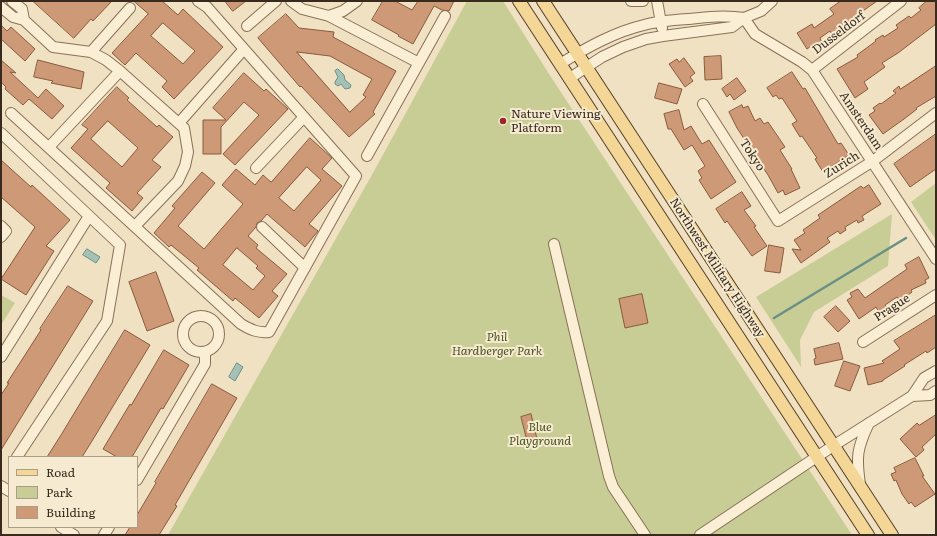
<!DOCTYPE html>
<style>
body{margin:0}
#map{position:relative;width:937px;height:536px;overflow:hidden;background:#efe1c1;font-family:Literata,serif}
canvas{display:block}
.frame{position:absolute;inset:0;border:2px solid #382a1d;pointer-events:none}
.legend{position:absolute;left:8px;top:456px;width:130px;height:72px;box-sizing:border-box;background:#f6ebd1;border:1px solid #aa9e89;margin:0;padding:5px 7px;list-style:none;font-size:12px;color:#382a1d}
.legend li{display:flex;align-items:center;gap:8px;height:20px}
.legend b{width:20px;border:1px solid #aa9e89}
</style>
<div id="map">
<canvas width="937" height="536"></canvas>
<div class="frame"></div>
<ul class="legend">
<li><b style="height:5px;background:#f4d697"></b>Road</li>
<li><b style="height:11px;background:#c8cd95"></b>Park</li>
<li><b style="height:11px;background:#ce9976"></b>Building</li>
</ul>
</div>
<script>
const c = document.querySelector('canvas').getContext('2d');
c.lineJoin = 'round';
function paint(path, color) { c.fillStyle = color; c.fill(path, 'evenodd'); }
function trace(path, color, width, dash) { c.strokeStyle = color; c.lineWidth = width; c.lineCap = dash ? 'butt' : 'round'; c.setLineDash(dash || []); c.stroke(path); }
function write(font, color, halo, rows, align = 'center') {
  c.font = font + ' Literata,serif'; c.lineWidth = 4; c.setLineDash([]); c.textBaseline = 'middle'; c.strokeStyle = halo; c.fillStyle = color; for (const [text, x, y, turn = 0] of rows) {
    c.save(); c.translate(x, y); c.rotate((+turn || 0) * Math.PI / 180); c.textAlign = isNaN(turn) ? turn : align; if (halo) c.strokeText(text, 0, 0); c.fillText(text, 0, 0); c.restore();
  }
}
paint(new Path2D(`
 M467,1H503L549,74L852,535H168L373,173Z
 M936,183V240L911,202Z
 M892,214L888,266L814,312L800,340L801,367L756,297Z
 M1,295L15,303L1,325Z`), '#c8cd95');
const water = new Path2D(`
 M338,69L344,75L345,80L351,85L350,88L345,89L341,84L338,86L335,84V82L338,77L335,71Z
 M87,249L100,257L96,263L83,255Z
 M237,363L243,367L235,381L229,377Z`);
paint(water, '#a4c1b8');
trace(water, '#6a9086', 1);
trace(new Path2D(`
 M774,318L906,238`), '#6a9086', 2.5);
const building = new Path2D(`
 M33,1H112L93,21L91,19L74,38Z
 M134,1H162L178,15L183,9L223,47L174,99L162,87L167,81L136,53L125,65L112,53L148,14ZM163,23L195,51L183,64L151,36Z
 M225,1H246L233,11Z
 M383,1H395L412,10L418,1H454L449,11L442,10L434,6L413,44L398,36L399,35L372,20Z
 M841,1H877L839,28L840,31L833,36L830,31L820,38L822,43L815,47L814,44L807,49L797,33L812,24L814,28L834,14L830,9Z
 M927,1H936V24L898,53L882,63L885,67L864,82L868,89L855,98L837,69L858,57L857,55L876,41L875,40L883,35L884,37L898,28L896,25L909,16L911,18L921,10L919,8Z
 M286,14L299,28L334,32L333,37L396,71L373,112L375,114L349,137L301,86L300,87L258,38ZM297,52L330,56L372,79L363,95L366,97L350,112Z
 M1,25L7,31L11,27L35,49L25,61L1,39Z
 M721,56L722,79L705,80L704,57Z
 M684,58L695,73L690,77L693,81L685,87L669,64L677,59L679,62Z
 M1,60L16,73L10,72L38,98L46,89L64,106L52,119L29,99L23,105L5,89L6,87L1,82Z
 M38,60L84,72L81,89L51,83L53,81L34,77Z
 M936,66V96L916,108L917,109L904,119L883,134L869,115L875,111L873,108L880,103L881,104L896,93L893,91L899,86L900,89Z
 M792,72L803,89L805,88L838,144L841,143L849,155L823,172L815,159L817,158L802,136L800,137L792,124L797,121L782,98L779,99L776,95L773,97L767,88Z
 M244,73L264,91L266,89L288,109L235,165L223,154L259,115L244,102L221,127V154H203V120H226L213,108Z
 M737,78L746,91L734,100L730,94L727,97L722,89Z
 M659,83L682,89L677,104L655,98Z
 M117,87L129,98L127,100L157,127L159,125L173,137L152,160L161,167L137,193L143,198L132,211L106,188L110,183L71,148L88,129L82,125ZM108,121L138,148L122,167L91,139Z
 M742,105L743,108L748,106L755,121L760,118L764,124L768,122L785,147L780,150L792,169H791L800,188L785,195L783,190L778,193L768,175L737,128L729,112Z
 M679,110L684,130L691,126L702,144L709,140L736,182L711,199L699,180L702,178L698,171L705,166L692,145L684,150L671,129H668L664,114Z
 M936,134V169L910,187L894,164Z
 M310,138L332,158L322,169L342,186L309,224L318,231L305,247L267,214L261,221L257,223L256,227L248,236L258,245L256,248L287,274L272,291L278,296L259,318L235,298L233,301L197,270L199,268L171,245L169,247L154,233L175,208L172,206L202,172L215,183L178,226L204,249L243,204L222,185L236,169L255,185L263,175L271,182ZM307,167L321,180L294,211L279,198ZM237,248L258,266L256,268L265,276L253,290L223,265Z
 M1,160L31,187L32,185L70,220L46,246L54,251L26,295L1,279L35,227L1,197Z
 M869,185L881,204L862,216L864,220L858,223L857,220L845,227L846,230L840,234L838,231L827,238L830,242L801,263L792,249L801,250L794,240L805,233L803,230L820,218L818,215L861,186L863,188Z
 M742,192L751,206L744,210L756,226L754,227L767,246L752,256L727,221L725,223L716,209Z
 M769,245L784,248L780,273L765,271Z
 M919,257L929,278L925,280L926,283L911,290L912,292L900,301L897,297L885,305L888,309L880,314L876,307L859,319L847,300L852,297L850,293L858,289L865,298L907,269L905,265Z
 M156,272L174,321L147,331L129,282Z
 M68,286L93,301L1,450V395L9,383H7L41,330L40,329Z
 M642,294L648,323L625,328L619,299Z
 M836,306L850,321L838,332L824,317Z
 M936,315V347L927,353L926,351L904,365L905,366L883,380V381L868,385L864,368L884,363L882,361L900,349L894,341Z
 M125,330L150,345L92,441L82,457H47L61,435Z
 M839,343L843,359L815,365L814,359L816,358L814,349Z
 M164,350L189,365L163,409L161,408L132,457H117L103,449L130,404L131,405Z
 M844,361L860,366L850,391L835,386Z
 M212,384L237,398L175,505L177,506L159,535H125L130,527H137V515L156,483L155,482Z
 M531,414L537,439L527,441L521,417Z
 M936,415V434L922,447L924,450L916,457L900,439L917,423L919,425Z
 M915,458L924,476H922L935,494L915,507L911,502L909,504L902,494L896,480L894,481L891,474L896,472L894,468Z`);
paint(building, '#ce9976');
trace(building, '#895a3d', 1);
const minor = new Path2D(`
 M12,1L22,9L24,20
 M291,1L302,9L329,16L343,11L357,1
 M631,1H643
 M657,1L662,28
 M1,7L13,17L24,20L53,47L91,52L106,60L120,71L184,128L188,152L185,166L178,181L135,226
 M329,16L419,63
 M744,18L755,34L802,62L812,70L936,259
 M247,26L276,1
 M91,52L130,8
 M560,64C586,48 614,32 644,25C658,21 674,20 689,19C707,17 726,15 744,18
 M812,70L901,1
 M570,78L602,57L623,47L646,39L663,36L732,27L744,18L761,11L772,1
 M703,104L778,221L873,161L936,113
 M11,113L241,324C251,330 258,333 269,332L356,176L207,7L198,1
 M179,123L244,49
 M1,133L120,245L107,321L17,457
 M49,147L120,71
 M367,156L445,16
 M256,168L304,117
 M1,226L6,231L1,237
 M262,227L305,268
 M554,244L609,476L613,487L645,535
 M183 334a18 18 0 1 1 36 0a18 18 0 1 1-36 0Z
 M863,342L936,295
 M1,357L89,216
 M912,396L930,395L936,391
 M137,480L205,364V352
 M860,484C856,457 857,448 869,423
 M1,486L9,491
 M61,527L74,535
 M104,535L109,527
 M700,535L833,446L912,396L924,378L936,371`);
const major = new Path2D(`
 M519,1L868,535
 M543,1L892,535`);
trace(minor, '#897158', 12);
trace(major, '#57402c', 14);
trace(minor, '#faeed4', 10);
trace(major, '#f4d697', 12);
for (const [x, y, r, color] of [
 [503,121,4,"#9a2629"]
]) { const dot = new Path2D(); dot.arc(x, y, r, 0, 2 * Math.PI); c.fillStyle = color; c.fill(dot); trace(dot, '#f6ebd1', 1.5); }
write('12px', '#382a1d', '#f6ebd1', [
 ["Dusseldorf",839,33,-37],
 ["Amsterdam",861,121,56],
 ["Tokyo",752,155,57],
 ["Zurich",842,165,-32],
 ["Northwest Military Highway",717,268,57],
 ["Prague",892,308,-33]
]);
write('12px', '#382a1d', '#f6ebd1', [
 ["Nature Viewing",511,114],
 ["Platform",511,128]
], 'left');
write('italic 12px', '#495523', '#f6ebd1', [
 ["Phil",497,337],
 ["Hardberger Park",497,351],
 ["Blue",540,427],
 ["Playground",540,441]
]);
</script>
